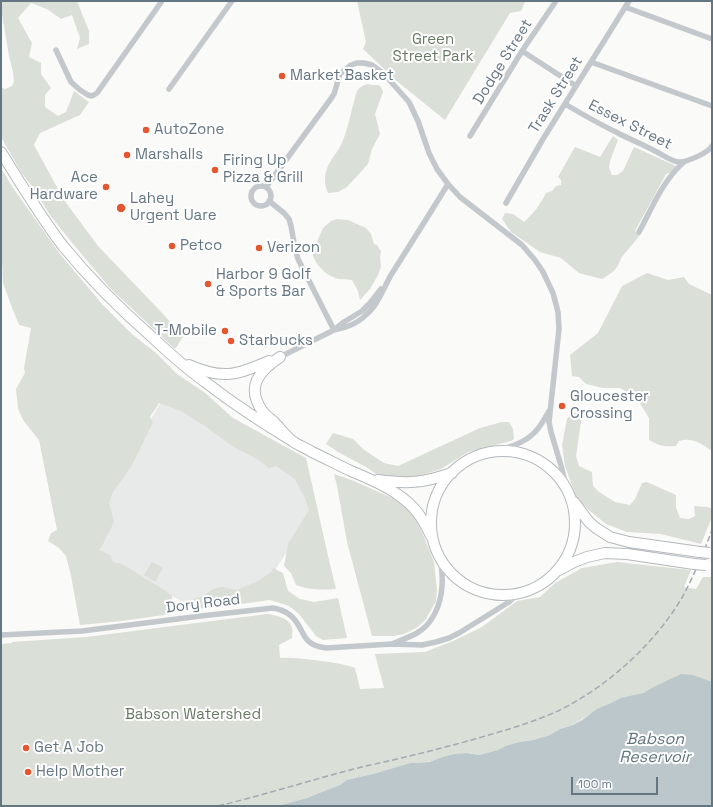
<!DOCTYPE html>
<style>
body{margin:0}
#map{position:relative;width:713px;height:807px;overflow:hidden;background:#fafaf8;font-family:"Space Grotesk",sans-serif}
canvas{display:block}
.frame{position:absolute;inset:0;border:2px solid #657683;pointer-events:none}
.scale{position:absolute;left:571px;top:777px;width:87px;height:18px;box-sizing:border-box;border:2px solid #657683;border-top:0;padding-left:5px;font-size:12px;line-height:14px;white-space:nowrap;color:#657683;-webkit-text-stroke:3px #fff;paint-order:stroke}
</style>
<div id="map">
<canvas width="713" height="807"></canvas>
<div class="frame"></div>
<div class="scale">100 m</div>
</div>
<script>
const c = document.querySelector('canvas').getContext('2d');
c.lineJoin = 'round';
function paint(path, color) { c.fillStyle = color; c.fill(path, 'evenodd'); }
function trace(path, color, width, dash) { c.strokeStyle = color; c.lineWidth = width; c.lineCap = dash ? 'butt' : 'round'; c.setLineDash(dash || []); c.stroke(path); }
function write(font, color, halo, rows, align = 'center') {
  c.font = font + ' "Space Grotesk",sans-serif'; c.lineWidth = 4; c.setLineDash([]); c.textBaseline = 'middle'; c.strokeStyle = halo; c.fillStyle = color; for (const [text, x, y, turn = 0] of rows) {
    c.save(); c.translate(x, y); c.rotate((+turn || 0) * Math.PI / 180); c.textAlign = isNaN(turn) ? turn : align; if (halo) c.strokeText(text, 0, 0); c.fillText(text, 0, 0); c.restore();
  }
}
paint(new Path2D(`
 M163,398L299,477L313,512L269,579L234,591H219L197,610L100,556L106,499Z`), '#e8e9e9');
paint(new Path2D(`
 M1,1H77L89,31V44L77,49L80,38L72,15L61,19L47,9L31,3L18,18L32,43L29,57L41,63V74L51,88L45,95V107L58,116L66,112L74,91L89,102L80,115L40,133L34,145L64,200L98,246L165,316L183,337L175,349L111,289L69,239L50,215L31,185L21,172L1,137V87L5,89L12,86L14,82L13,72L9,56L1,8Z
 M357,1H524L525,2L521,11L510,13L445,120L398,82L363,49L366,42Z
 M368,84C375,87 380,81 383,92L375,114L380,134L372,149L368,164L347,187L338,192L328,193C325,186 324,180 326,172C329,160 336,155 341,145C346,134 349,121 352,109C354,103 355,96 357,91C360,87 363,85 368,84Z
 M613,136L618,140L610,161L609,168L612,175H617L623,171L634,147L676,166L673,172L666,174L635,231L640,235L621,258C619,268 611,274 602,279L579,273L561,258L540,252L511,232L502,219L505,213L513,214L524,222C534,213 540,205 546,193L552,191L556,186L561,185V180L558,177L575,147L600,157Z
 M1,168L13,188L60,254L102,304L133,335L156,353L177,374L204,392L233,418L306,458C316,501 325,545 336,589C320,590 311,590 296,585L291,573L284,566L288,544L309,510L305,498L295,479L276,466L269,468L259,460L232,446L205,426L181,411L159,403L150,417L153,422L131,467L113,492L109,503L114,522L100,550L110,555L113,562L122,564L166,591L172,596V605L170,612L164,615L122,621L80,625L71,576L66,556L59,548L48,541L51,533L57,530L39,440L23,420L18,408L16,389L25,373L24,368L31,328L19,325L11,305L3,283L1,240Z
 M337,219L348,220L366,228L371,234L374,244L377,245L381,251L380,257L381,266L378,275L370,289L360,300L358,291L352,280C346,279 338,280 333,277C323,273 315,263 312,253L323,228L331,221Z
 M647,273L668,280L684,277L689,284L712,295V451C701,443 692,437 679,441L676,446C665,447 659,446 649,440V418L636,397L620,388H603L586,384L579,377L572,376L570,355L598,333L622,286Z
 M573,412L582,415L576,456L579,466L592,472L593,486L599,492L615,502L630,505L635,499L642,483L647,482L676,495V507L680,518L689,519L695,516L694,506L708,507L712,509V517L701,544L661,534L627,532L606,524L590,511L577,499L565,466L562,445L567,419Z
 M502,422H509L513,429L514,439L511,441L468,452L441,469L416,477L397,478L376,474L366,467L338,452L326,444L333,433L353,439L363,449L384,463L398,466L480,428Z
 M334,474L354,481L392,498L406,507L414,517L421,530L434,562L437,589L436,601L426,619L418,627L404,634L394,636H372L347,542L337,486Z
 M152,562L163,568L155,582L144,575Z
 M617,562L691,570L684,587L696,589L703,577H712V686L645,692L590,714L573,725L560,729L550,735L533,740L519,742L498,750L479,755L467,753L459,754L407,767L406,765L348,780L340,785L319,793L307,798L277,806H1V644L12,643V642L86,637L267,614C276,615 290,618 292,628C293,632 292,635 292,638L279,645L280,658C292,657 303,659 314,660C329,662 341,663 355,668L360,689L384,688L375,654L425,652L453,641L482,627L517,601L540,597L555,583L582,568Z
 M273,568L283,573L288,591L300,599L314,602L338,598L347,638L323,640L316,636L299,614L289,606L270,600L227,606L195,609L194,599L202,597L213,589L222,587L237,590L260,580L271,572Z`), '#dadfd7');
paint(new Path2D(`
 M681,674L693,675L712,682V806H277L307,798L319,793L340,785L347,780L376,773L411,763H420L429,762L443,757L455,754L467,753L479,755L498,750L506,746L519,742L533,740L550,735L560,729L573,725L582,720L597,709L609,704L621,698L643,693L656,686Z`), '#bbc7cb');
const highway = new Path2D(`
 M1,152C21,184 40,216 63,246C90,279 120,309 152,337C170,354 188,370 208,384C235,405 263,423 291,440
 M280,357C259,371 245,387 263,412C266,416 271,419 274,422C280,428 285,435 291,440C297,445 306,448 312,452C325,458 338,465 351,471C367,478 383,484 397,494C415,506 422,517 431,536
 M189,365C223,380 237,375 269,361
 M431 523a72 72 0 1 1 144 0a72 72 0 1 1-144 0Z
 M378,480C408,484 423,483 452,473
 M574,502L589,522L596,528L610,537L629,542L700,552
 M559,570L574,562L587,557L605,553L627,554L694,564`);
trace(highway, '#b4b9bd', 12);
trace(new Path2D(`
 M625,7L712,39
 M56,50L71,82L80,90L88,95L92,96L97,93L162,1
 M522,51L576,86
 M591,62L712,106
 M169,89L232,1
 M565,104C582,114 599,124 616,132C629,139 642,144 655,151C662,154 671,162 680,162C687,162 708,153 712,146
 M470,136L522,51L556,1
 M251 196a10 10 0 1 1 20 0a10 10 0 1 1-20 0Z
 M266,187L330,100L334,94L340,74L346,69L351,65L357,63H364L372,65L384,74L409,102L418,121L429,153L437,169L448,184L460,197L522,245L535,260L543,272L553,293L558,312L559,329L549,422L551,432L562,469L566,488
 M269,201L284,213L289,219L291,226L295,248L298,259L334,330
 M506,203L543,139L629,1
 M639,232C652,208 663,180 684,162
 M334,330C350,327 360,322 371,310C380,300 384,287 391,275C410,245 429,215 448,184
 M280,357L334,330L344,322L362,311L370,303L381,289
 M488,453C504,448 523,445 535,432C541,426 545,418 549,411
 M1,635L82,631L201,616L273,608C279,609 285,611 290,615C306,628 299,645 326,648L392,644L422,645L436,642L449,638L459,633L509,602L517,594
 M394,643C401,640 410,637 417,633C433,624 441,604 442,586C443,577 441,567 441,558`), '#c3c8cc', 5.5);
trace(highway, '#fff', 10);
trace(new Path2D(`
 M218,806C268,794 317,778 366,766C403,758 439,749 475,739C503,731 531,723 558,711C607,687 655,644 683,596C694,575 704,552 712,530`), '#a2aab0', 1.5, [6, 3]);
const highwayBridge = new Path2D(`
 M700,552L710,553
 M694,564L706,565`);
trace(highwayBridge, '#b4b9bd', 12, []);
trace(highwayBridge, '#fff', 10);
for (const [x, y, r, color] of [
 [282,76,4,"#e4572e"],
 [146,130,4,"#e4572e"],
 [127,155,4,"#e4572e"],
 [215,170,4,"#e4572e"],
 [106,187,4,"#e4572e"],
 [121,208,5,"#e4572e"],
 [172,246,4,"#e4572e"],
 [259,248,4,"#e4572e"],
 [208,284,4,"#e4572e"],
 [225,331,4,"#e4572e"],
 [231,341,4,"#e4572e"],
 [562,406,4,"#e4572e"],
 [26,748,4,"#e4572e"],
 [28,772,4,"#e4572e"]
]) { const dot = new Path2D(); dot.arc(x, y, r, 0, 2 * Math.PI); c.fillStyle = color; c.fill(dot); trace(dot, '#fff', 1.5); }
write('15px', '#687a64', '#fff', [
 ["Green",433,40],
 ["Street Park",433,57],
 ["Babson Watershed",193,715]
]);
write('15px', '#657683', '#fff', [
 ["Dodge Street",503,62,-58],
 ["Trask Street",556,95,-58],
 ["Essex Street",630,125,27],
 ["Dory Road",203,604,-7]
]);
write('15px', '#657683', '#fff', [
 ["Market Basket",290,76],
 ["AutoZone",154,130],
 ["Marshalls",135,155],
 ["Firing Up",223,161],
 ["Pizza & Grill",223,178],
 ["Ace",98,178,"right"],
 ["Hardware",98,195,"right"],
 ["Lahey",130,199],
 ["Urgent Uare",130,216],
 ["Petco",180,246],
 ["Verizon",267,248],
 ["Harbor 9 Golf",216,275],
 ["& Sports Bar",216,292],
 ["T-Mobile",217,331,"right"],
 ["Starbucks",239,341],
 ["Gloucester",570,397],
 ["Crossing",570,414],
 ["Get A Job",34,748],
 ["Help Mother",36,772]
], 'left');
write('italic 16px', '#60757c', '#fff', [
 ["Babson",655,740],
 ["Reservoir",655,758]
]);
</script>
